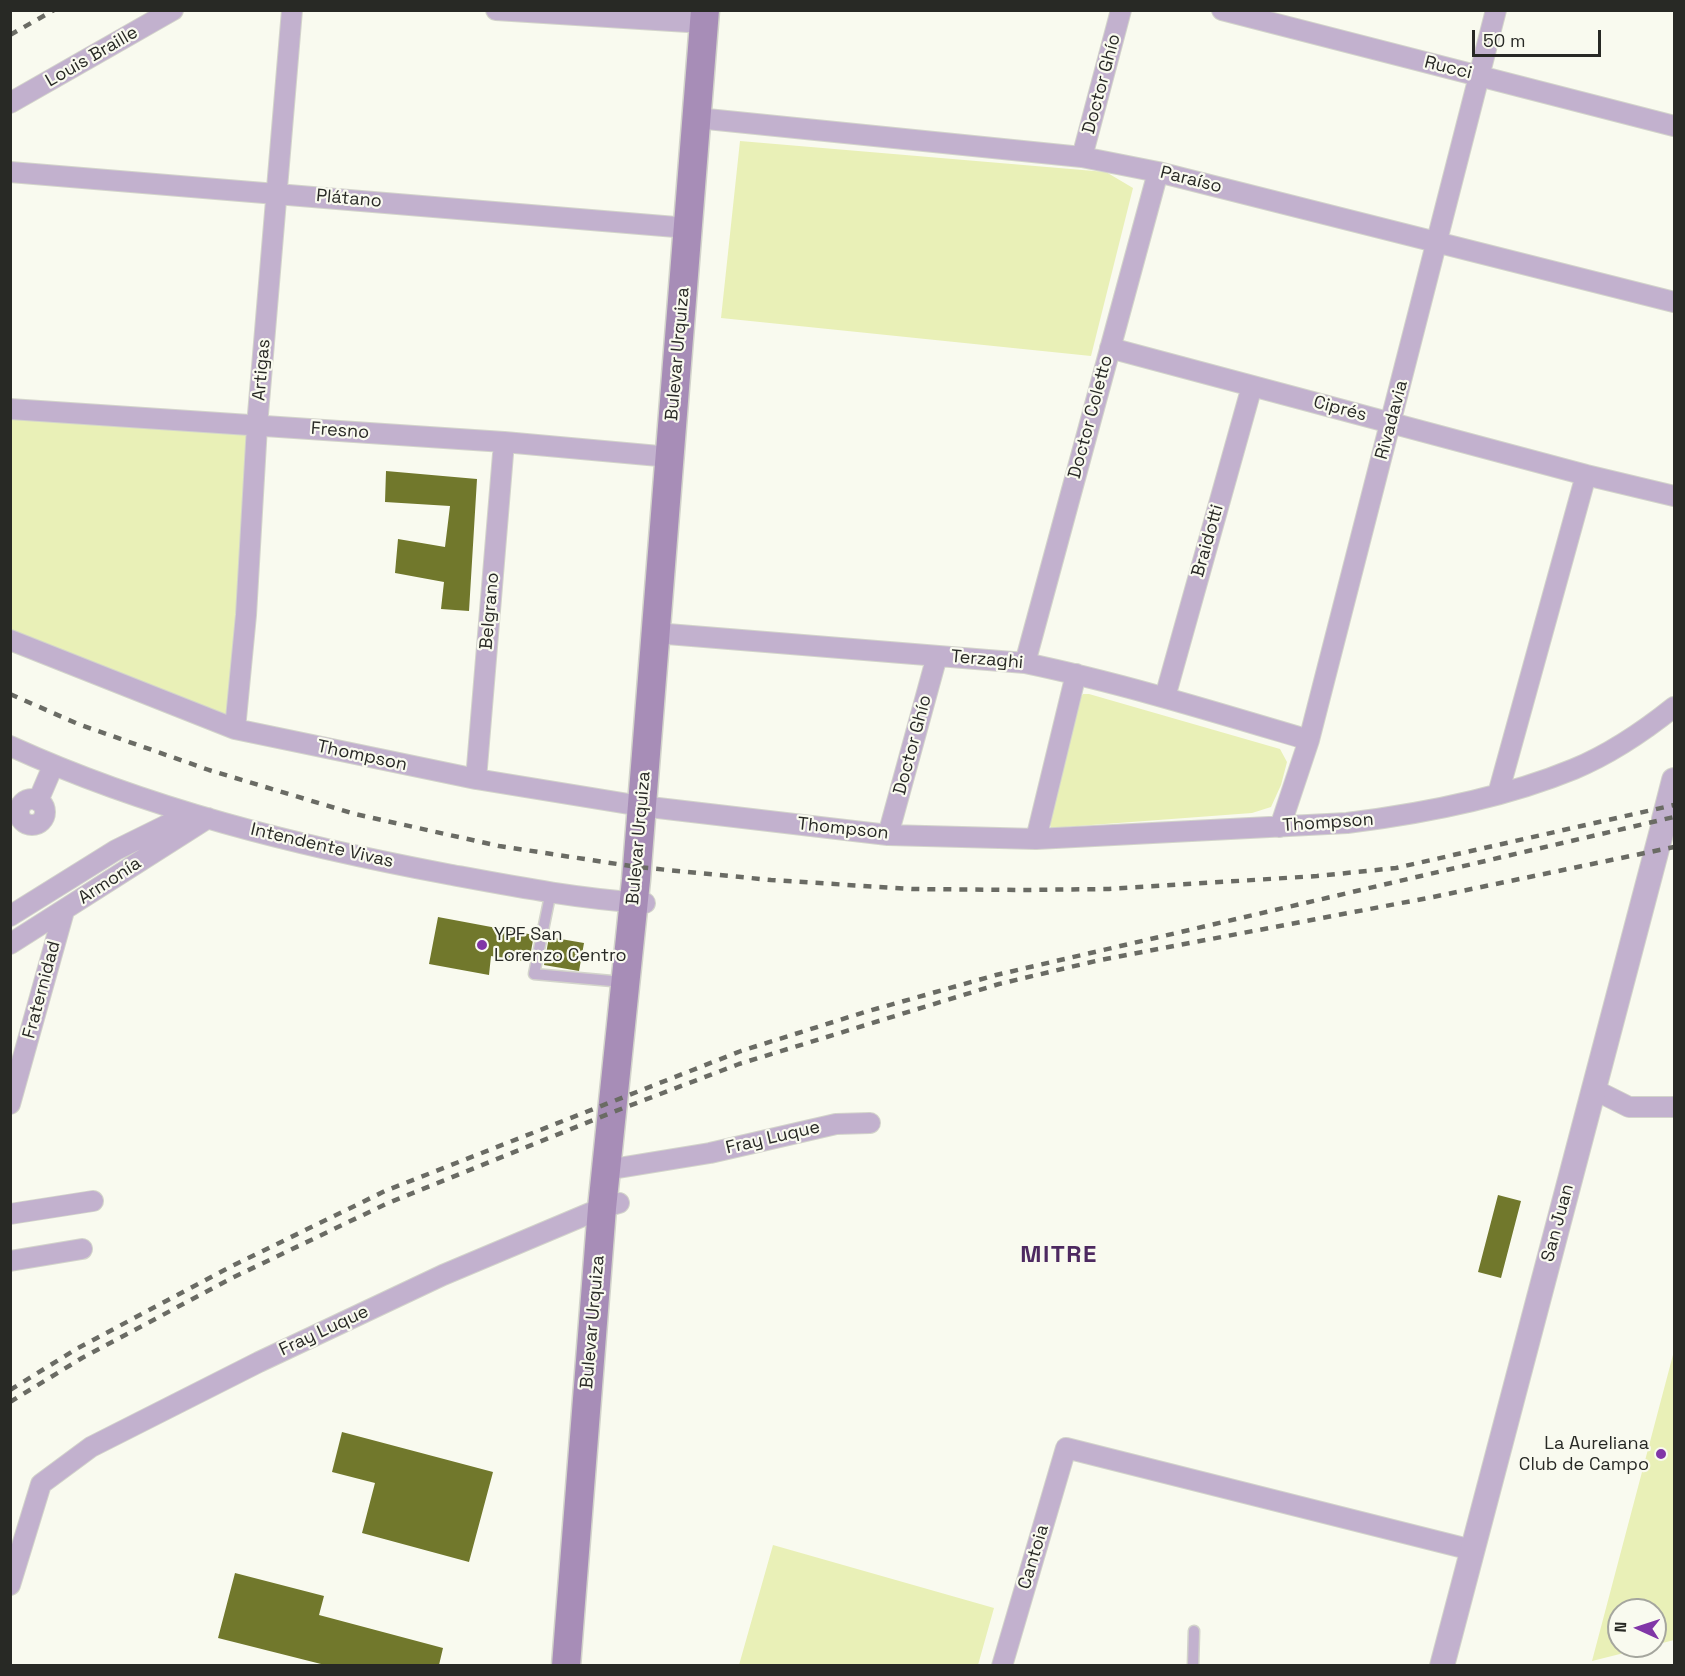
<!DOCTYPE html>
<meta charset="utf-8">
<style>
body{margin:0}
#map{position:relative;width:1685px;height:1676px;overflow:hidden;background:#f9faef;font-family:"Space Grotesk",sans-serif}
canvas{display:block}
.frame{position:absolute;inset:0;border:12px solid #282925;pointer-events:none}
.north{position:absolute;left:1607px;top:1598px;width:60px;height:60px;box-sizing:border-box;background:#f9faef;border:2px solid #a5a69e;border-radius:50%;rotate:273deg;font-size:16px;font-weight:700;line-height:24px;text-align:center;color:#282925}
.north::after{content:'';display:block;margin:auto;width:21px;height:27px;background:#8136a7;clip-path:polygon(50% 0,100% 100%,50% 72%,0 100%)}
.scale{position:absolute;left:1472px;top:30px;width:129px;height:27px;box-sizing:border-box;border:3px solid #282925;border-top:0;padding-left:8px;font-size:18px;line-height:21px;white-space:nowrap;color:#282925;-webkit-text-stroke:4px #f9faef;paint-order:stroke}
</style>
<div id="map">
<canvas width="1685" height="1676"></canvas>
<div class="frame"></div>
<div class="north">N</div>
<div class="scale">50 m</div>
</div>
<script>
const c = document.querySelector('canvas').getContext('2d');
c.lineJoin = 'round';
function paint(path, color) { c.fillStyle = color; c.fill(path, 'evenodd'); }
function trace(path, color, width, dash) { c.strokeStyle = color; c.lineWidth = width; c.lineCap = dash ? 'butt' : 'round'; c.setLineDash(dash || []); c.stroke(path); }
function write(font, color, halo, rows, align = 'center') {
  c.font = font + ' "Space Grotesk",sans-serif'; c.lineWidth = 4.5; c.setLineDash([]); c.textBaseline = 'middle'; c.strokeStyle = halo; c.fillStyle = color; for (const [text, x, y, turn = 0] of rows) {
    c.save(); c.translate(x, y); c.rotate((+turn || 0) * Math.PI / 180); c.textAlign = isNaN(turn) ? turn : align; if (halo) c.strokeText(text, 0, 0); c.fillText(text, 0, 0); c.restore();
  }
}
paint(new Path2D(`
 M740,141L1106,172L1133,188L1091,356L721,318Z
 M10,409L257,426L235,729L11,640Z
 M1083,694H1089L1280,749L1287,762L1281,785L1271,807L1252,813L1051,828L1049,818L1077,703Z
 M1674,1351V1640L1655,1645V1610H1619V1646H1652L1592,1661Z
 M773,1545L994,1608L978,1665H739Z`), '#e9f0b7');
paint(new Path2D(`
 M386,471L477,479L469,611L441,609L444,582L395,573L398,539L445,547L450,506L385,502Z
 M438,917L534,935L529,962L491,956L489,975L429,964Z
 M549,937L584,943L579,971L544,965Z
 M1498,1195L1521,1201L1501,1278L1478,1272Z
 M342,1432L493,1472L469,1562L362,1533L375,1483L332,1472Z
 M235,1573L324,1596L319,1615L443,1648L439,1665H325L218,1638Z`), '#71782c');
const service = new Path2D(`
 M551,891L534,974L623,982
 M1193,1666L1194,1631`);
const minor = new Path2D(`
 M496,10L704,23
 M1222,10L1674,126
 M10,103L173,10
 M697,118L1082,157L1158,172L1674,302
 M1082,157L1121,10
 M10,172L688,228
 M1110,348L1586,475L1674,496
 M10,409L504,442L670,457
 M655,633L1025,663C1121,683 1215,712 1309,740
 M10,640L235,729L476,779L641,806L888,835L1036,839L1347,823C1420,814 1506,797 1574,769C1610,754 1644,731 1674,707
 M1025,663L1158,172
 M1165,697L1252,386
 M235,729L246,615L257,426L292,10
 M10,746C148,809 298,846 447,874C512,886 579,899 645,903
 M476,779L504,442
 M1498,794L1586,475
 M19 812a13 13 0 1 1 26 0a13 13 0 1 1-26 0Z
 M38,801L53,766
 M1280,827L1309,740L1496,10
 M888,835L937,656
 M1036,839L1076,674
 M10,916L116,850L189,814
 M10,944L208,818
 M1593,1089L1629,1107H1674
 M10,1104L64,911
 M606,1170L710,1153L836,1124L870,1123
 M10,1214L93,1201
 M10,1261L82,1249
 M10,1585L41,1484L91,1447L259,1362L443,1275L602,1208L619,1203
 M1002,1666L1066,1448L1472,1550`);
const tertiary = new Path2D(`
 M1664,819L1674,780
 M1442,1666L1662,830`);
const secondary = new Path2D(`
 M566,1666L602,1208L636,880L705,10`);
trace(service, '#d3d4cb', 13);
trace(minor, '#d3d4cb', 22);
trace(tertiary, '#d3d4cb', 26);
trace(secondary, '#d3d4cb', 31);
trace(service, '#c2b1ce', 10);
trace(minor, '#c2b1ce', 20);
trace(tertiary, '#c2b1ce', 24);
trace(secondary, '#a78db7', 28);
trace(new Path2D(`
 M10,35L54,10
 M10,694L78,724L209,770L355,814L499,846L637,867L771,880L912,889L1022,890L1109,889L1317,876L1396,868L1674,805
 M10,1390L78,1348L228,1268L385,1191L741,1051L865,1012L996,975L1674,817
 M10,1402L82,1358L232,1278L388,1203L613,1112L739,1064L999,984L1100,960L1433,897L1674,847`), '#6a6b64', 4.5, [8, 8]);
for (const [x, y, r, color] of [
 [482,945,6,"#8136a7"],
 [1661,1454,6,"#8136a7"]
]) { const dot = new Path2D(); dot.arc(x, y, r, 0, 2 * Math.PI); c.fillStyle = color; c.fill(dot); trace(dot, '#f9faef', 2); }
write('18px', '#282925', '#f9faef', [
 ["Louis Braille",92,57,-30],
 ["Rucci",1448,68,14],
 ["Doctor Ghío",1102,84,-75],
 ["Paraíso",1191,180,14],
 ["Plátano",349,199,5],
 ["Bulevar Urquiza",678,354,-85],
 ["Artigas",262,370,-85],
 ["Ciprés",1340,409,15],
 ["Doctor Coletto",1091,417,-75],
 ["Rivadavia",1392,420,-75],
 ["Fresno",340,431,4],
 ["Braidotti",1208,541,-74],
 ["Belgrano",490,611,-85],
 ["Terzaghi",987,660,5],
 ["Doctor Ghío",913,745,-75],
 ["Thompson",362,756,12],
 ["Thompson",1328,823,-4],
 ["Thompson",843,829,6],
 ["Bulevar Urquiza",639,838,-85],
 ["Intendente Vivas",322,846,13],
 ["Armonía",110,881,-33],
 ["Fraternidad",42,990,-75],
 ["Fray Luque",773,1138,-13],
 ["San Juan",1558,1223,-75],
 ["Bulevar Urquiza",593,1322,-85],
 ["Fray Luque",324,1331,-25],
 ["Cantoia",1034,1557,-73]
]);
write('18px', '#282925', '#f9faef', [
 ["YPF San",494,935],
 ["Lorenzo Centro",494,956],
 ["La Aureliana",1649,1444,"right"],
 ["Club de Campo",1649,1465,"right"]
], 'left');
c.letterSpacing = '1.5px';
write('bold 24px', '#4d2960', '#f9faef', [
 ["MITRE",1059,1255]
]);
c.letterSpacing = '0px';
</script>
